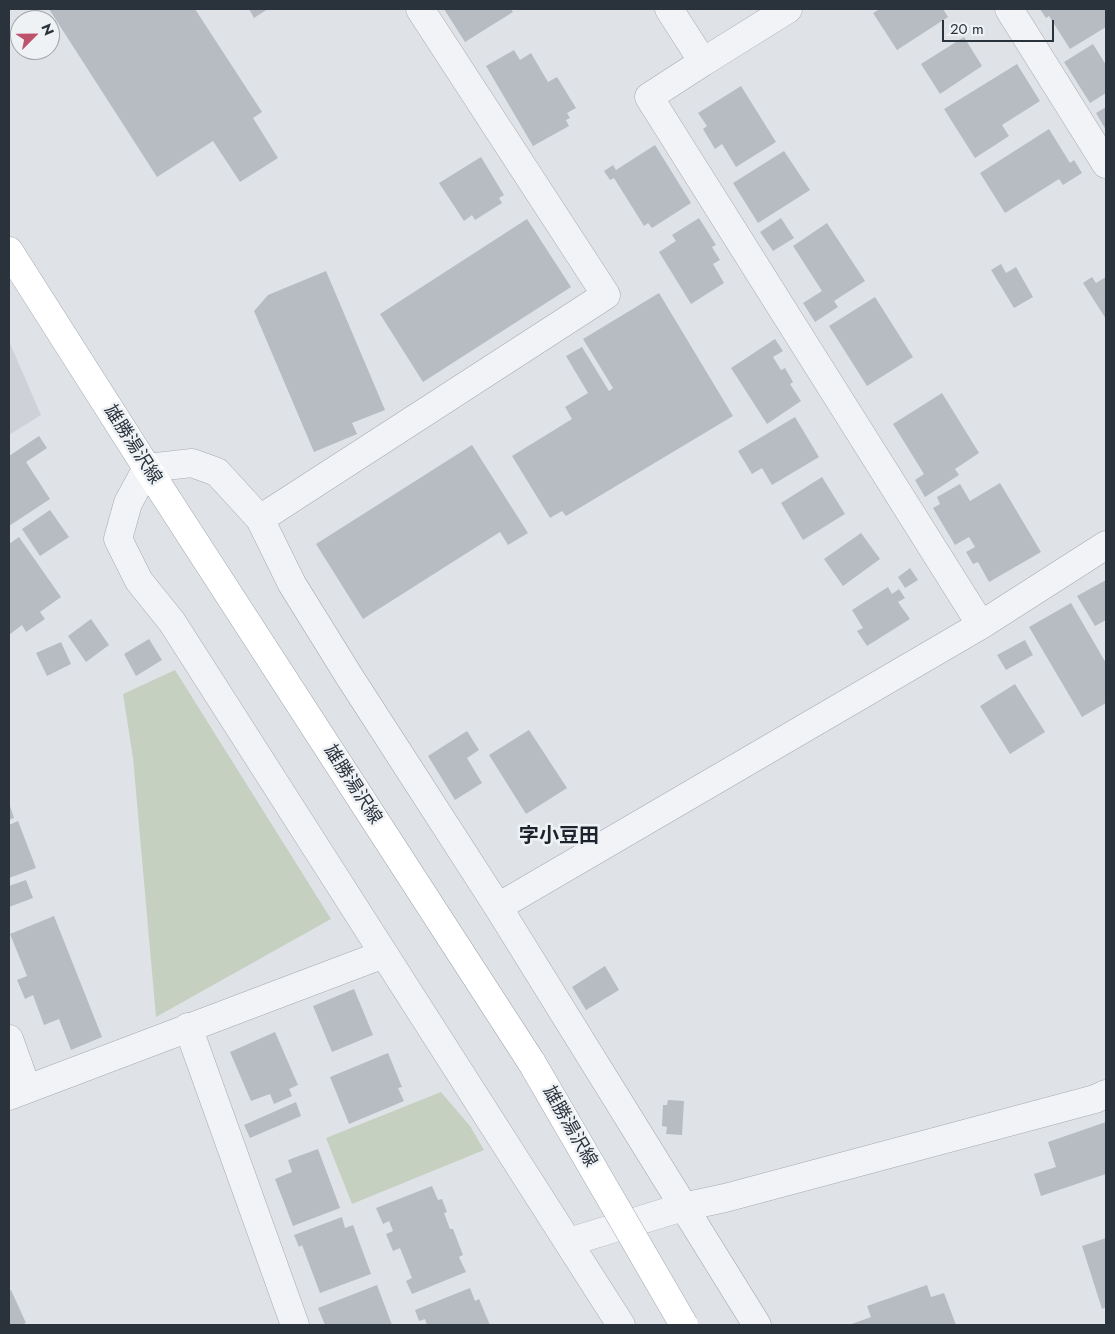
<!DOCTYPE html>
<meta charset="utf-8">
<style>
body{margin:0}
#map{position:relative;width:1115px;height:1334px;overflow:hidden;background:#dfe3e7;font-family:Jost,sans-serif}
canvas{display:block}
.frame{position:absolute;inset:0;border:10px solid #2a323c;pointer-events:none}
.north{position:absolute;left:10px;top:10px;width:50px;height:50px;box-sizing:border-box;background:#eff2f5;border:1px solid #a0a5ab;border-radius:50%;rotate:67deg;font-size:14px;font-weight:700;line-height:20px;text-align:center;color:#2a323c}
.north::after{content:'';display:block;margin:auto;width:18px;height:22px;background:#be526b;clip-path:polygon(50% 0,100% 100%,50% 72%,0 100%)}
.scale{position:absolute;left:942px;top:20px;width:112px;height:22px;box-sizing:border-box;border:2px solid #2a323c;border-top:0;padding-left:6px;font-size:15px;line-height:18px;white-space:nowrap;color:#2a323c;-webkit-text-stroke:4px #eff2f5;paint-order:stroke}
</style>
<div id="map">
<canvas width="1115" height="1334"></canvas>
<div class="frame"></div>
<div class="north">N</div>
<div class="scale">20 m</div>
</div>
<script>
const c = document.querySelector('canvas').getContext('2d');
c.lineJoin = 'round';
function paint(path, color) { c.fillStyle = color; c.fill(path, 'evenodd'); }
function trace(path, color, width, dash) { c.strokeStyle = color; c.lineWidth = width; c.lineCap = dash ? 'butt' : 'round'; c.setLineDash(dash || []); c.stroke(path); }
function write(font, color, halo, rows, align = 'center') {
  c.font = font + ' Jost,"Noto Sans JP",sans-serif'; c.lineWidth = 5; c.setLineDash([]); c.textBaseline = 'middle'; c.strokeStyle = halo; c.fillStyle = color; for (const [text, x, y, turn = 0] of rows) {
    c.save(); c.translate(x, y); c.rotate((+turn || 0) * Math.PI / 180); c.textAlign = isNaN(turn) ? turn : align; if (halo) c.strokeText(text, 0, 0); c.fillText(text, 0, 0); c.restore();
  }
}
paint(new Path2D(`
 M9,341L41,415L9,435Z`), '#ced2d8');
paint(new Path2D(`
 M175,670L331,919L156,1017L133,758L123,694Z
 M441,1092L470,1126L484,1150L352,1204L326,1138Z`), '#c6d0c1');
paint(new Path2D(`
 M49,9H195L262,112L253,118L278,158L240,182L213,141L157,177Z
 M249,9H268L254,18Z
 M444,9H511L513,12L465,42Z
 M880,9H943L948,17L897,50L873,13Z
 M1040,9H1106V27L1070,49L1049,16L1046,18Z
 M964,37L982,66L940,94L921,64Z
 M1093,44L1106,65V93L1090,103L1064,62Z
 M514,50L520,60L531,53L548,82L557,77L576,108L567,113L570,118L566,120L569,126L533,146L486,66Z
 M1017,64L1040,101L1002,125L1009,136L975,158L944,109Z
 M741,86L776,142L736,167L722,144L715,149L703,129L707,126L698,113Z
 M1106,107V130L1096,113Z
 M1049,129L1070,163L1074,160L1082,173L1063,185L1059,179L1005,213L980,173Z
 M655,145L691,203L652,228L648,223L644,226L614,178L610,180L604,171L613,165L616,170Z
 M784,151L810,190L758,223L733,183Z
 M481,157L504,195L499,198L502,203L475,220L472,215L464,221L439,183Z
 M699,218L716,245L712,247L720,260L713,264L724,283L691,304L659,252L676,241L672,235Z
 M781,218L794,238L773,251L760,232Z
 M527,219L571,287L423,382L380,314Z
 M827,223L865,281L834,301L838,307L815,322L803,303L822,291L793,246Z
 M1001,264L1006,273L1016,267L1033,297L1014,308L991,270Z
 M326,271L385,410L352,423L357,434L314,452L254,311L268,295Z
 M1092,277L1096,283L1106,277V319L1083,283Z
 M659,293L733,416L566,516L562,511L550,518L512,456L572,419L565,407L588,393L566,356L582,347L609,391L613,388L583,339Z
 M875,297L913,357L867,386L829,326Z
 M775,339L783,351L773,357L781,370L785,368L793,382L790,384L801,401L767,424L731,368Z
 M942,393L979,453L955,469L959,475L925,497L915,480L924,474L893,424Z
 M795,417L819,457L772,485L762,468L752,474L738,451Z
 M39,436L47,448L26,462L50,499L9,526V456Z
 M472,445L528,533L508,545L500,532L363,619L316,544Z
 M822,477L845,514L803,540L781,503Z
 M1000,483L1041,552L989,582L978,562L973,564L966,552L975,547L969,537L955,545L933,508L940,504L937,497L960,484L970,501Z
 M50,510L69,537L40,556L22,529Z
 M861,533L880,559L843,586L824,559Z
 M19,537L61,597L40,612L45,619L26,632L22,625L9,635V544Z
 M910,568L918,580L905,588L898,577Z
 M1106,580V620L1095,626L1077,596Z
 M888,587L892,594L899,589L905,598L898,602L910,619L867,646L857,631L863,628L852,610Z
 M1071,603L1106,663V703L1082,717L1029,627Z
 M91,619L109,645L86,662L68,636Z
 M149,639L162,660L136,676L124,654Z
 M1025,640L1033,655L1006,670L997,655Z
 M61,642L71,664L47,676L36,653Z
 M1015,684L1045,732L1010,754L980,706Z
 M529,730L567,788L526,814L489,755Z
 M467,731L479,750L467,758L482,783L455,800L428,756Z
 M9,803L14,818L9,820Z
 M18,821L36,868L9,878V825Z
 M26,880L33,898L9,907V886Z
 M54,916L102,1037L71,1050L59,1019L44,1025L33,995L25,999L17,980L27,976L10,934Z
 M605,966L619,990L586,1010L572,987Z
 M354,989L373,1035L332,1052L313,1006Z
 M275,1032L298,1085L289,1089L292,1096L274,1104L270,1094L251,1101L230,1052Z
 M388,1053L402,1087L398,1088L404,1101L349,1124L330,1077Z
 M668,1100L684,1101L682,1135L666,1134L667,1127L662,1126L663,1105H667Z
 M296,1102L301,1116L250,1138L244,1125Z
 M1106,1122V1174L1041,1196L1034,1174L1056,1167L1048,1142Z
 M318,1149L340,1208L293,1226L275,1179L292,1172L288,1160Z
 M432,1186L438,1200L442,1199L447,1212L444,1213L450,1229H453L463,1255L459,1257L466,1272L412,1294L406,1281L412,1278L400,1248L393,1251L386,1234L393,1231L389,1221L383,1224L376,1208Z
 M342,1217L345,1228L353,1225L371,1274L320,1293L302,1245L299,1247L294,1235Z
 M1106,1238V1307L1102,1309L1082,1246Z
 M377,1285L392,1325H325L318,1308Z
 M927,1285L931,1297L944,1293L956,1325H849L871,1317L867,1306Z
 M470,1288L475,1301L479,1299L490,1325H427L425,1319L419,1321L415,1310Z
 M11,1290L26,1323L21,1325H9V1291Z`), '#b7bcc3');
const minor = new Path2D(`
 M669,9L703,62L788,9
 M1009,9L1106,164
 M703,62L649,97L981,625
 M260,519L606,295L420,9
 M498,907L981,625L1106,545
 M188,1027L295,1325
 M9,1039L27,1089
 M9,1096L384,954
 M569,1242L683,1207L725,1198L1095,1099L1106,1094
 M621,1325L172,622L139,581L118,539L128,503L147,468L192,463L217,472L260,519L292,584L349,676L498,907L757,1325`);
const major = new Path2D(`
 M9,251L147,468L532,1063`);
trace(minor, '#a5aab0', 29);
trace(major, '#a0a8b1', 29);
trace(minor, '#f2f3f6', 28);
trace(major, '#fff', 28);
const majorBridge = new Path2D(`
 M532,1063L684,1325`);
trace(majorBridge, '#a0a8b1', 29, []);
trace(majorBridge, '#fff', 28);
write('18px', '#2a323c', '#eff2f5', [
 ["雄勝湯沢線",132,445,57],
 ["雄勝湯沢線",352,785,57],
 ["雄勝湯沢線",569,1127,60]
]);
write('bold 20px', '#1c232d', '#eff2f5', [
 ["字小豆田",559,837]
]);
</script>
